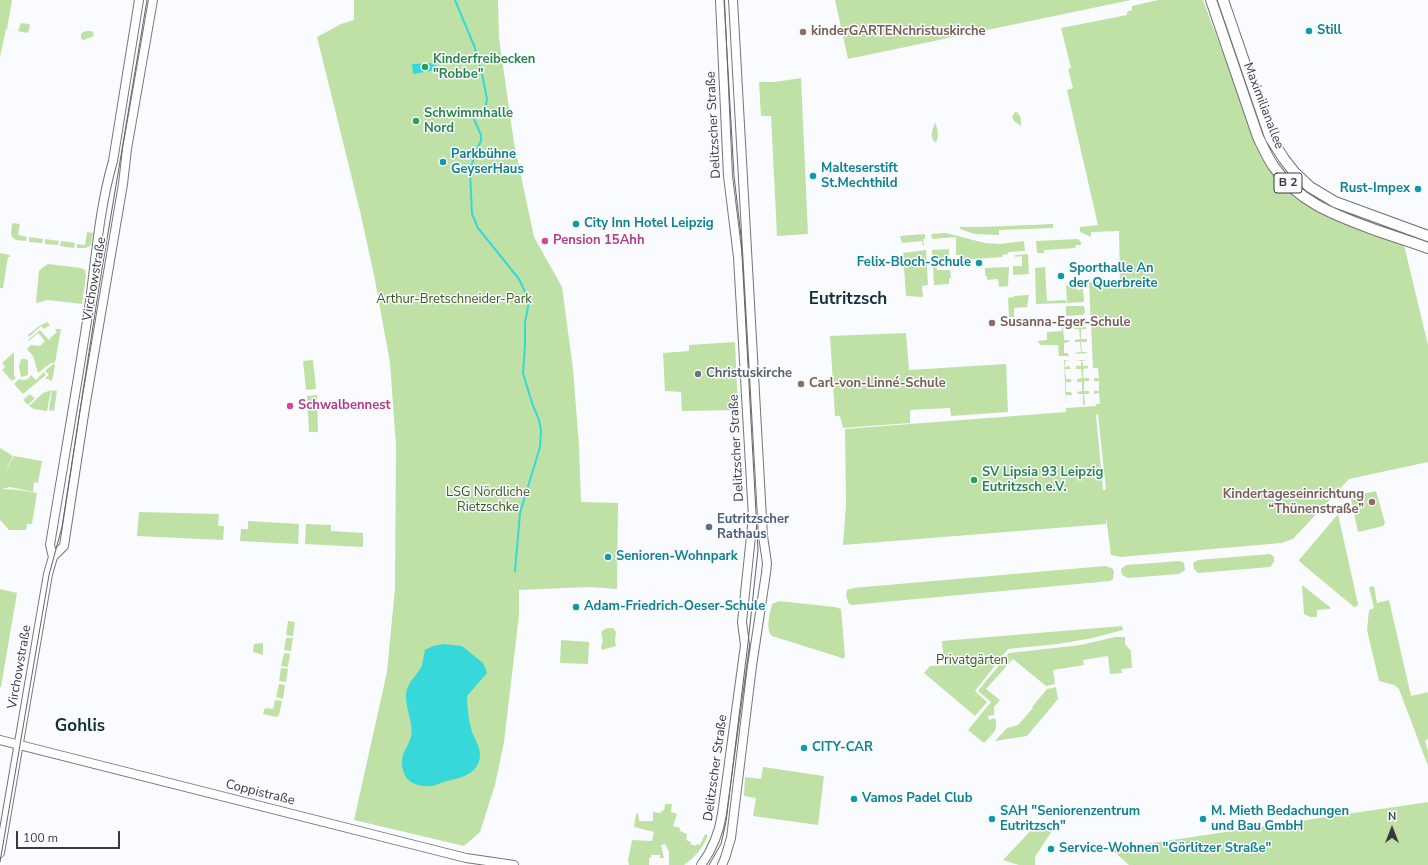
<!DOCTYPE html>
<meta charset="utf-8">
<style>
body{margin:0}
#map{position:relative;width:1428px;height:865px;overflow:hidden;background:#fafbff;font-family:"Nunito Sans",sans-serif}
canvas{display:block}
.north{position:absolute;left:1372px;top:809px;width:40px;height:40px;-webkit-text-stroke:3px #fafbff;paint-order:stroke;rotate:0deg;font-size:11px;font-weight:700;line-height:16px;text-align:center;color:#3a3a3d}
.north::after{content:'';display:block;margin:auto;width:14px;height:18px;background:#3a3a3d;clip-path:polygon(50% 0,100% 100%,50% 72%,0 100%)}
.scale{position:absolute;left:16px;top:831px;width:104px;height:18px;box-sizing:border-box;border:2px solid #3a3a3d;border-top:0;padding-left:5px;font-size:12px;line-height:14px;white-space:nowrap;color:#3a3a3d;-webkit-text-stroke:3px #fafbff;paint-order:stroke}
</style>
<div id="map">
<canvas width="1428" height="865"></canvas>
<div class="north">N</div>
<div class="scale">100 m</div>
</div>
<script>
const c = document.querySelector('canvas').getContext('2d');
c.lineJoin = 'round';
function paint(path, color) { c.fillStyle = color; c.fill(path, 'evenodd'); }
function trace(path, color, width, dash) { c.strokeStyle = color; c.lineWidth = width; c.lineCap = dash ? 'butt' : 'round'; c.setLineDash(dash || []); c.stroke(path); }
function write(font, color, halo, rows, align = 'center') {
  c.font = font + ' "Nunito Sans",sans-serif'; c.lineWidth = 3; c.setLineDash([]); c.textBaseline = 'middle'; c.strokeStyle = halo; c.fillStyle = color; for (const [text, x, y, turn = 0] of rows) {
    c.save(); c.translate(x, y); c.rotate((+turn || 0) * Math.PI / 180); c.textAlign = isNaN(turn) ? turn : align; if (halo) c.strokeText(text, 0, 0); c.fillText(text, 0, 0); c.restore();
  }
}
paint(new Path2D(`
 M0,0H12L7,29L18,31L21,23L29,24L30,26L28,33L6,29L0,57Z
 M354,0H498L499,38L514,143L534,237L562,287L573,369L579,446L581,502L618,503L617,589L589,587L519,590V615L504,742L495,785L480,832L464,846L354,820L387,672L395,588L396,445L390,363L375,280L360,211L317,37L341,24L354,20Z
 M835,0H1131L848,59Z
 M1158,0H1203L1260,152L1316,210L1337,221L1404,245L1428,345V462L1349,479L1293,539L1281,543L1121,557L1111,555L1106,517V524L843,545L846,504L845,429L1066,412V408L1095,406L1097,405L1095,404H1100L1099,393L1094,394V391H1099V381H1094V378H1099L1098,368H1093L1089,282L1114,281L1120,285L1119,231L1091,232V237L1080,232V227L1098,225L1067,90L1073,88L1068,69L1071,68L1061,28L1127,15V12L1132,10V6ZM1098,414L1106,490H1103L1096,415Z
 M87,31H91L93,32L94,36L84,40L81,39V34L83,32Z
 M801,78L808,234L777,236L771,116H761L759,82H775Z
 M1015,112H1017L1021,118V126L1014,121L1012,117Z
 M935,123C938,128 939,137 936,143C929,137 932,131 935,123Z
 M12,223L20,224L18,235L27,237L26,241L16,240L12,237L11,234Z
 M1053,224V228L999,230V235L975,234L960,229V227H982Z
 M87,232L93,233L91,245L86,248H77V244L85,245Z
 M946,233L985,243L1000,244L1024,241L1025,251L1008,252V254L1002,255V257L959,260V255H956V237L932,239L931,234Z
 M925,234V239H923L924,246H923L922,241L902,243L900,236Z
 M29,237L43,239L42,243L29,242Z
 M45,239L59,241L58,245L45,244Z
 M1078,239L1081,242V245H1076L1075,248L1044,250V253H1037L1036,241Z
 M61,241L75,243L74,248L60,246Z
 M949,249V256H946V260H936L937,270H950L951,278H949V284L934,285L932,250Z
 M926,250L928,285L922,286L923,297L906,296L903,253Z
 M0,253L10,255V257H8L3,288H0Z
 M1028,254L1029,274L1013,275V266H1022V256L1015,257V255Z
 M48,264L81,268L85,270L86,276L82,304L48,300L37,303L36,302L39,271L42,268Z
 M1009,267L1008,286L999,287L998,279L987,280V276H985V268Z
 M1045,267L1047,301L1066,300V303L1036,304L1035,268Z
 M1077,285V290L1083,289L1084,302L1067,303L1066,286Z
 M1029,295L1027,307L1014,308V317H1009L1008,298L1014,297V296Z
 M1066,306H1084L1085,312L1083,315L1066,316Z
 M47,322L50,325L44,329L41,326L29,337L28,335L39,326Z
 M1086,323V325L1063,326L1064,340H1069V342L1064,343V353H1068L1069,356H1059L1058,345H1041L1037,341L1047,340V332L1062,331V325Z
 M1086,327V329H1081V339H1087V342H1081L1082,352H1087V353L1076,354L1075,353L1081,352L1080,342H1075V340L1080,339L1079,329H1074V328Z
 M56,329H61L55,363H51L38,373L33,356L27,349L31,345L40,346L45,341L38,333L29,341L28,340L40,330L48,339L51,340L50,338L57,332L55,330Z
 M906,333L909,370L1006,364L1008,412L951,416L950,408L911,410L910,411V423L843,428L840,416H835L830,336Z
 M735,342L738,410L682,411L681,392L665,391L663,353L689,351V345Z
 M14,352V376L16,378L12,381L2,370L5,367L2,363Z
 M21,359H26L28,361V375L21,377L19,366Z
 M313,360L316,389L306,390L303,361Z
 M1064,360H1070L1065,361V367L1070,366V369H1065L1066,379H1071V382H1066V392H1071L1072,395H1066V406Z
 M1076,360H1087L1082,361L1083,366H1088V368L1083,369V378H1089V381H1084V391H1089V394H1084L1085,405H1083V394H1078L1077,392L1082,391V382H1077V379L1082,378L1081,369H1076V366H1081V361Z
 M53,364L55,365L52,381L45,378L49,375L45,371Z
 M44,372L46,375L23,394L14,384L19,379C24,381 29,380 31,375L36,380Z
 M51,390L47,411L34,409L29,406L43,393Z
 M52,390L57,391L54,411L49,410Z
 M30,394L34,398L36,397L28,405L23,400Z
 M317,395L318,432H309L307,396Z
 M0,448L13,456L3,476L14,456L42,461L38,483L34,482L33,492L10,487L2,489L18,490L37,493L32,524H27L26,530H9L0,520Z
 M1376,491L1385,523L1383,526L1358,532L1351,500L1353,496Z
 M139,512L219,514L218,526H224L223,540L137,536Z
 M1338,514L1358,604L1356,607H1354L1300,562L1299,560Z
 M248,521L299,524L298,544L240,541L241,529H248Z
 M306,524L331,525V531L363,533V547L305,544Z
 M1270,554L1274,557V562L1270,567L1198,573L1194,569L1193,563L1198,560Z
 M1180,561L1184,563L1185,570L1179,574L1128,578L1122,575L1121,569L1126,565Z
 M1105,566L1112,568L1114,571L1113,579L1110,581L852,605L849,604L846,596L847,590L853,588Z
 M1302,585L1330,607V609L1317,610V617H1310L1304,614Z
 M1374,586L1377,603L1389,600L1411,696L1428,692V739L1425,740L1428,751V766L1399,689L1394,685L1379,681L1367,630L1369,610L1374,608L1369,587Z
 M0,589L17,593L1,687H0Z
 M779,601L835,607L841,609L845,657L843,659L839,657L772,636C765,630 770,612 772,604Z
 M288,621L295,622L293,636L286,635Z
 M1122,626L1123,630L1093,638L1058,644L1008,649L975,691L987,702L975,716L924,673L930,666L944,665L942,641Z
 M608,628H613L616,632L615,641L616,646L602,650L601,647L603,641C601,634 599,630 608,628Z
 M1115,637H1125V644L1131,651L1132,668L1121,669L1122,673L1110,674L1108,656L1083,660L1084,665L1053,670L1055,684L1046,686L1013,659L986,689L1000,700L994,707V715L988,716L989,720L995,718C999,731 992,734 984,743L968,730L991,702L978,691L1009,653L1081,645Z
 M286,638H293L291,651L284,650Z
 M561,640L589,642L588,664L560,663Z
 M263,643V655L253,652L254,644Z
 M284,653L290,654L288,667L281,666Z
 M281,668L288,669L286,682L279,681Z
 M279,684L285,685L283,699L276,697Z
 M1056,687L1058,699L1027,736L995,741L1007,728L1018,725L1033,708L1032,707L1047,689Z
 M275,700L282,701L279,715L276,717L263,714L265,708L273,709Z
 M763,767L824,776L818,825L753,816L756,798L744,796L745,777L761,779Z
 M1428,802V865H1129L1111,849Z
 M665,804H672L671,812L677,814L673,826L680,828V831L687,834L686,840L691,842L690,844L696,846L697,844L700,845L705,834L708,835C703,848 695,857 684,865H669V852L665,844L661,845L664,858H660V855H651V858H649V865H629L628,861L632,840L652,841L654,832L634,827L636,814L638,813L639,821H653V812L661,813L662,810L664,811Z
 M1039,822L1052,831L1035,857V865H1019L1003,860Z`), '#bfe1a5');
paint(new Path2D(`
 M436,63L437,70L413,74L412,64Z
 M444,644L462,646L483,663L487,673L467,696C467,707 469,721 472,732C475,739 480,747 480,755C479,774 461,778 447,781C442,782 437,785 432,786C420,787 406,784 403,770C399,754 408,749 411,736C414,725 405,707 406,694C407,682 418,675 422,665C423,660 424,655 425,650L433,646Z`), '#37d8d9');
trace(new Path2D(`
 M455,0L475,48L481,69L487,99L485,109L475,115L474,119L481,135V141L476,151L470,171L472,214L478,228L519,279L528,298V307L525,322V346L523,373L532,403L539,420L541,430L540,447L520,513L515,571`), '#37d8d9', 2);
const secondary = new Path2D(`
 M53,557L64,546L85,408L123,184L127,149L153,0
 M0,740L466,858L514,865
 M0,853L48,574L53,557L50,545C63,466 77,387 89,308C96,258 99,209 113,161L139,0
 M701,865C713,849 719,833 722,814L745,645L742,622L753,517L738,257L728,176L720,0
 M722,865L725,858L731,838L752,666L766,573L767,563L763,536L733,0`);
const highway = new Path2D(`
 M1211,0L1258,137C1263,147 1267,157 1274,167C1298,201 1332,214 1370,228C1389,235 1409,241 1428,248
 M1223,0L1270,137L1284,159L1295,173L1310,187L1335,202L1428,236`);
trace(secondary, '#73757b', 10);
trace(highway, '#73757b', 12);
trace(secondary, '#fff', 8);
trace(highway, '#fff', 10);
trace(new Path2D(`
 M0,862L49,575L62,527L100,281L147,0
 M709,865L721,844L726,822L748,643L758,550L741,236L734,176L724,0`), '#636366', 1);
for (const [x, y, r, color] of [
 [1309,31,4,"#0f9aa8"],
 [803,32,4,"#8d6e63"],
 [425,67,4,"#2e9e5b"],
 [416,121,4,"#2e9e5b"],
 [443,162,4,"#0f9aa8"],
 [813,176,4,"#0f9aa8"],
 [1418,189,4,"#0f9aa8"],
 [576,224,4,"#0f9aa8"],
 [545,241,4,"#d1479c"],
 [979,263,4,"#0f9aa8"],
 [1061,276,4,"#0f9aa8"],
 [992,323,4,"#8d6e63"],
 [698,374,4,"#6b7280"],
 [801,384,4,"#8d6e63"],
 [290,406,4,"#d1479c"],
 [974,480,4,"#2e9e5b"],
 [1372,502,4,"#8d6e63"],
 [709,527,4,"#5c6f8a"],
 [608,557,4,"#0f9aa8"],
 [576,607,4,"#0f9aa8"],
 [804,748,4,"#0f9aa8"],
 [854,799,4,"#0f9aa8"],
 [992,819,4,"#0f9aa8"],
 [1203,819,4,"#0f9aa8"],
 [1051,849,4,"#0f9aa8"]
]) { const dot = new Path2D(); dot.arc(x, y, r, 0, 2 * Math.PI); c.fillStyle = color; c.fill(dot); trace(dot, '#fafbff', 1.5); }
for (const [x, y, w] of [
 [1288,183,28]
]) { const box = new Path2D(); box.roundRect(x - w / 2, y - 10, w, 20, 3); c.fillStyle = '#fafbff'; c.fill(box); trace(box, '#3a3a3d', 1); }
write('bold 12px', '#3a3a3d', null, [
 ["B 2",1288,183]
]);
write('bold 13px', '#0d838f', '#fafbff', [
 ["Still",1317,31],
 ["Parkbühne",451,155],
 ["GeyserHaus",451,170],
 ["Malteserstift",821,169],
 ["St.Mechthild",821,184],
 ["Rust-Impex",1410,189,"right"],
 ["City Inn Hotel Leipzig",584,224],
 ["Felix-Bloch-Schule",971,263,"right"],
 ["Sporthalle An",1069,269],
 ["der Querbreite",1069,284],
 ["Senioren-Wohnpark",616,557],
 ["Adam-Friedrich-Oeser-Schule",584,607],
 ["CITY-CAR",812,748],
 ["Vamos Padel Club",862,799],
 ["SAH \"Seniorenzentrum",1000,812],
 ["Eutritzsch\"",1000,827],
 ["M. Mieth Bedachungen",1211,812],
 ["und Bau GmbH",1211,827],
 ["Service-Wohnen \"Görlitzer Straße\"",1059,849]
], 'left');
write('bold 13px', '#785e54', '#fafbff', [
 ["kinderGARTENchristuskirche",811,32],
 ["Susanna-Eger-Schule",1000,323],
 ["Carl-von-Linné-Schule",809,384],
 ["Kindertageseinrichtung",1364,495,"right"],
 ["“Thünenstraße”",1364,510,"right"]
], 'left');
write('bold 13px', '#27864d', '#fafbff', [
 ["Kinderfreibecken",433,60],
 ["\"Robbe\"",433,75],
 ["Schwimmhalle",424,114],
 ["Nord",424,129],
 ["SV Lipsia 93 Leipzig",982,473],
 ["Eutritzsch e.V.",982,488]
], 'left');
write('13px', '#3a3a3d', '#fafbff', [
 ["Maximilianallee",1263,106,69],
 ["Delitzscher Straße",714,125,-93],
 ["Virchowstraße",95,279,-80],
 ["Delitzscher Straße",737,448,-93],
 ["Virchowstraße",20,667,-80],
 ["Delitzscher Straße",716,768,-82],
 ["Coppistraße",260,793,14]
]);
write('bold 13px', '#b23c85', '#fafbff', [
 ["Pension 15Ahh",553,241],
 ["Schwalbennest",298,406]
], 'left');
write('13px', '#3a581c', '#fafbff', [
 ["Arthur-Bretschneider-Park",454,300],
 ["LSG Nördliche",488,493],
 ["Rietzschke",488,508],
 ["Privatgärten",972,661]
]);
write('bold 13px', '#5b616d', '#fafbff', [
 ["Christuskirche",706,374]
], 'left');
write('bold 13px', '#4e5e75', '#fafbff', [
 ["Eutritzscher",717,520],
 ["Rathaus",717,535]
], 'left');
write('bold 17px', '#13313b', '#fafbff', [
 ["Eutritzsch",848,300],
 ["Gohlis",80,727]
]);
</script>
